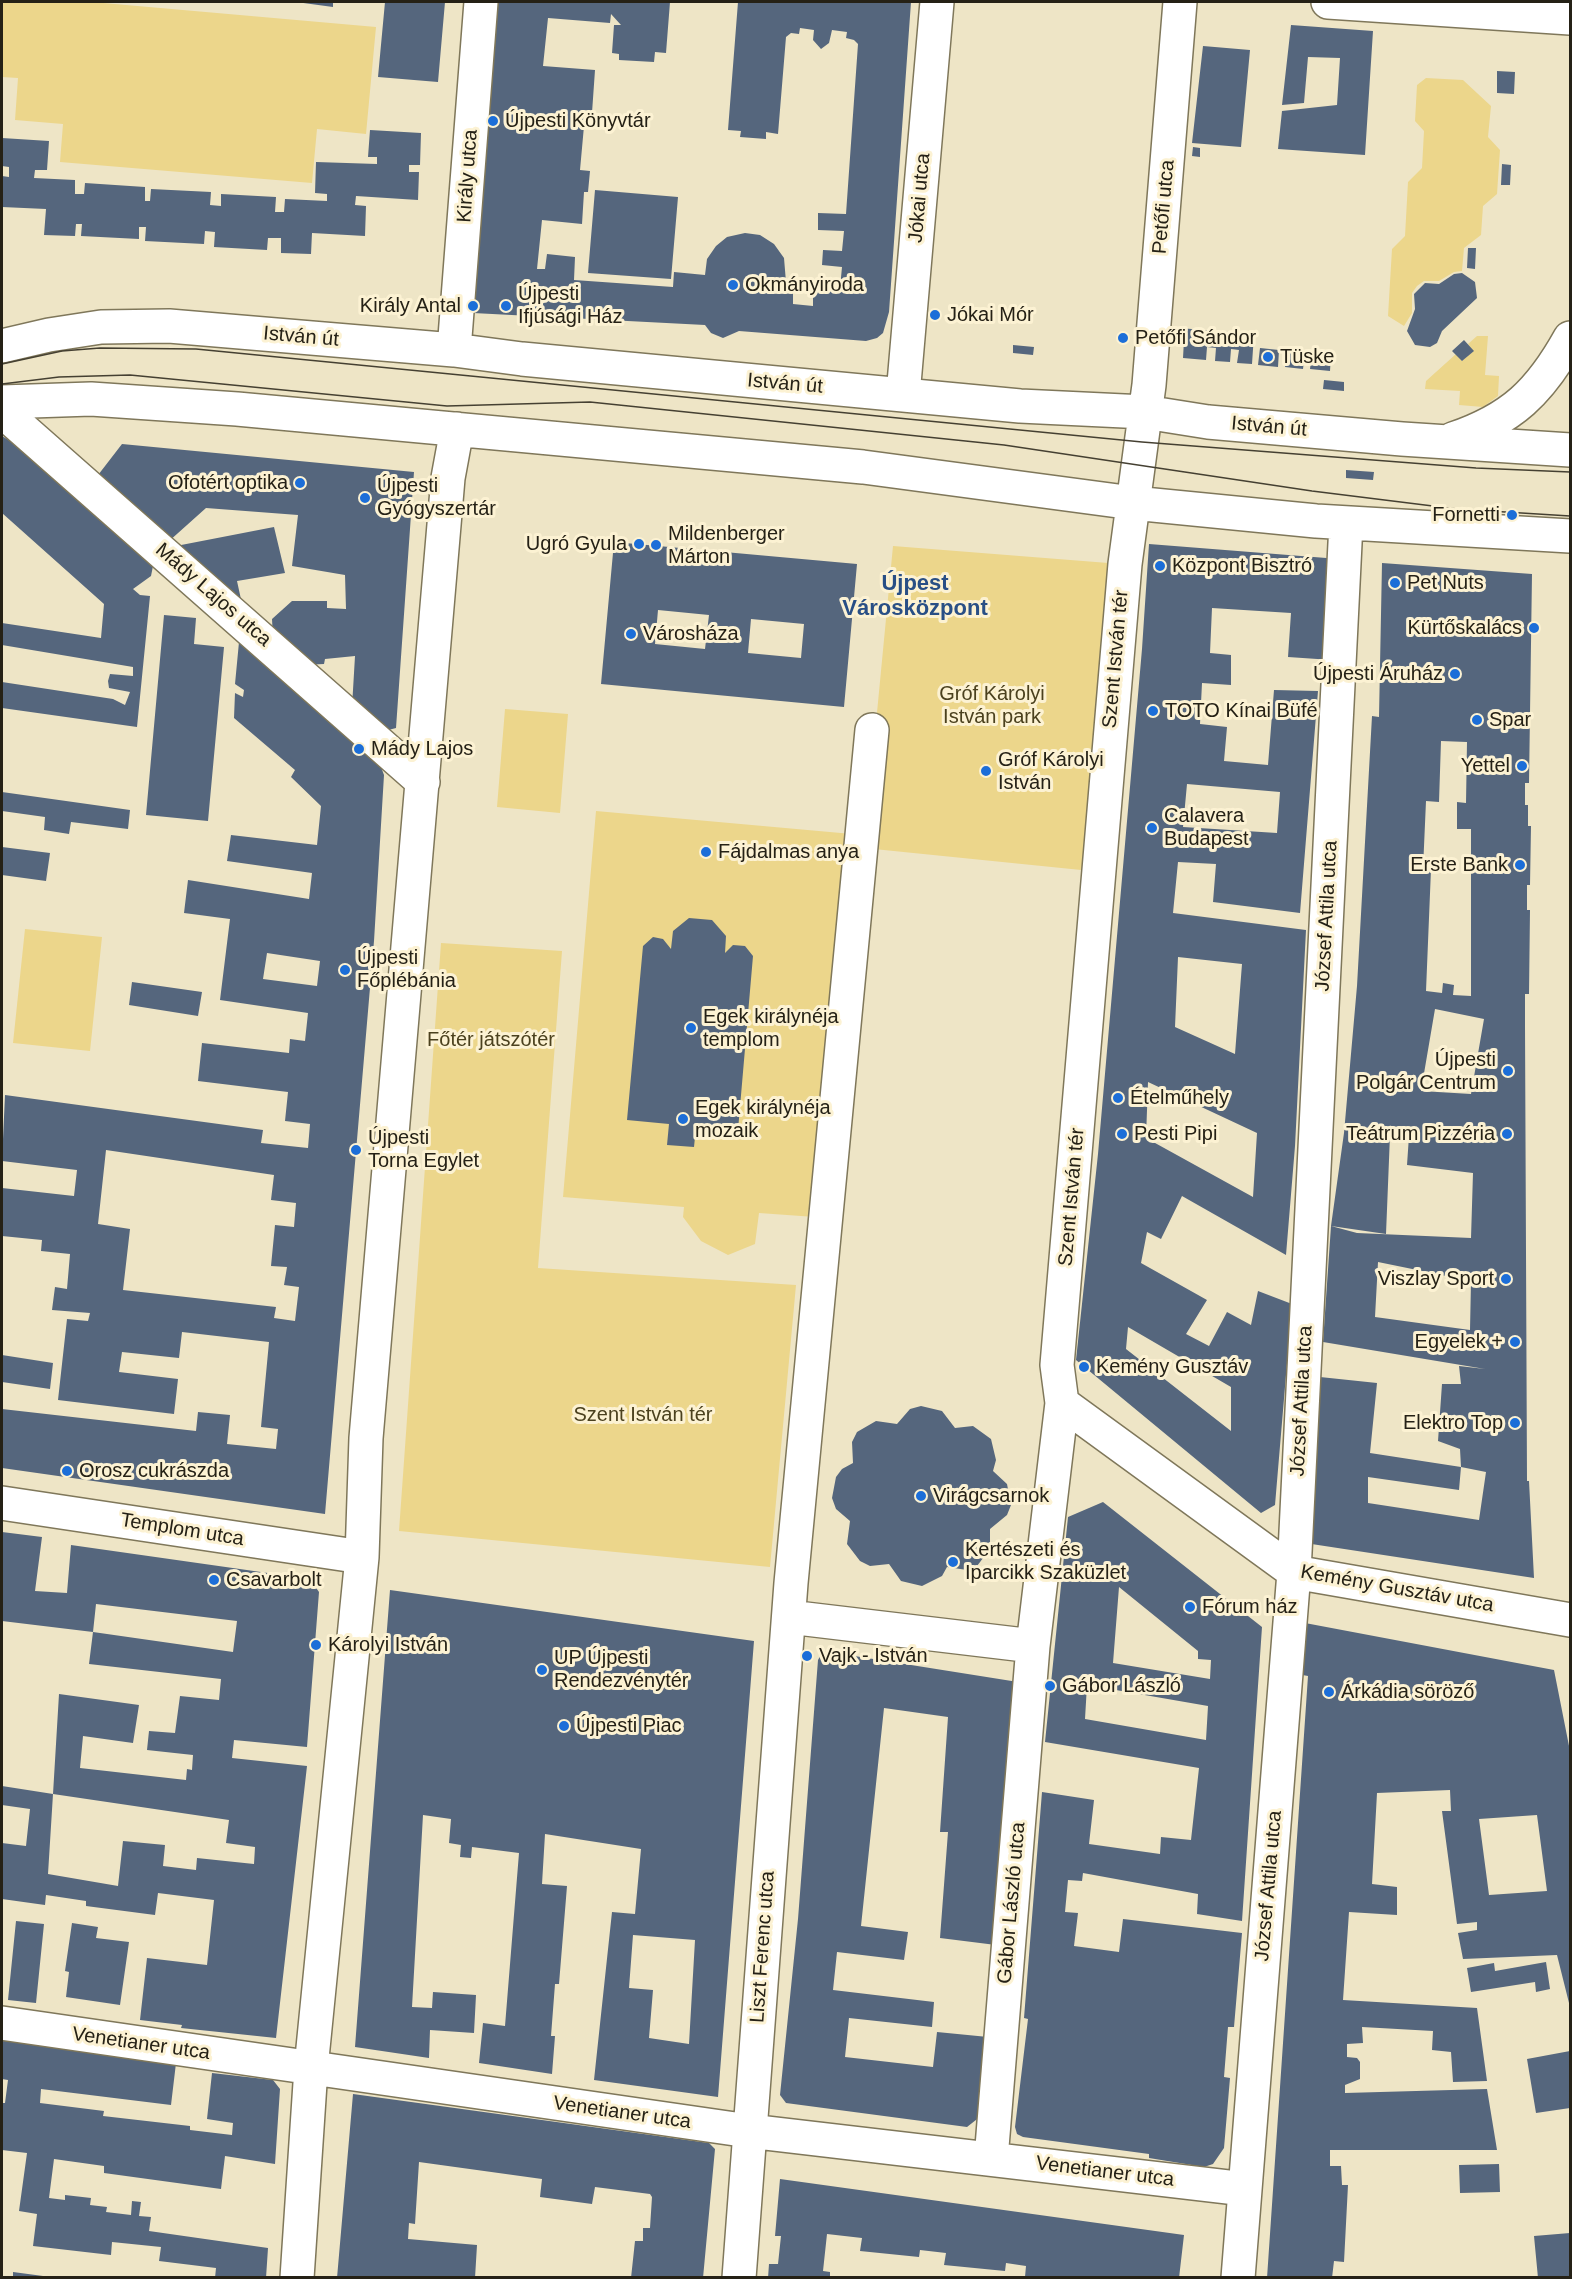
<!DOCTYPE html>
<meta charset="utf-8">
<style>
body{margin:0}
#map{position:relative;width:1572px;height:2279px;overflow:hidden;background:#eee5c6;font-family:Helvetica,sans-serif}
canvas{display:block}
.frame{position:absolute;inset:0;border:3px solid #252116;pointer-events:none}
</style>
<div id="map">
<canvas width="1572" height="2279"></canvas>
<div class="frame"></div>
</div>
<script>
const c = document.querySelector('canvas').getContext('2d');
c.lineJoin = 'round';
function paint(path, color) { c.fillStyle = color; c.fill(path, 'evenodd'); }
function trace(path, color, width, dash) { c.strokeStyle = color; c.lineWidth = width; c.lineCap = dash ? 'butt' : 'round'; c.setLineDash(dash || []); c.stroke(path); }
function write(font, color, halo, rows, align = 'center') {
  c.font = font + ' Helvetica,sans-serif'; c.lineWidth = 6; c.setLineDash([]); c.textBaseline = 'middle'; c.strokeStyle = halo; c.fillStyle = color; for (const [text, x, y, turn = 0] of rows) {
    c.save(); c.translate(x, y); c.rotate((+turn || 0) * Math.PI / 180); c.textAlign = isNaN(turn) ? turn : align; if (halo) c.strokeText(text, 0, 0); c.fillText(text, 0, 0); c.restore();
  }
}
paint(new Path2D(`
 M2,2H92L376,27L366,134L317,129L312,183L60,162L63,124L15,120L18,78L2,77Z
 M1426,78L1463,80L1491,106L1488,137L1500,150L1497,194L1483,206L1481,235L1464,248L1462,271L1454,272L1439,281H1424L1417,286L1412,293V313L1404,326L1388,316L1392,249L1405,236L1408,182L1422,168L1424,131L1415,121L1417,85Z
 M1477,336H1488L1485,375L1499,376L1498,396L1483,407L1459,405L1460,391L1425,389L1426,381L1456,354L1462,361L1473,351L1468,344Z
 M893,546L1121,564L1091,871L864,848Z
 M505,709L568,714L560,813L497,807Z
 M596,811L852,834L815,1217L759,1213L755,1244L728,1255L701,1241L683,1217L684,1207L563,1197Z
 M25,929L102,937L90,1051L13,1043Z
 M441,943L562,951L538,1268L796,1285L770,1567L399,1531Z`), '#ecd68b');
paint(new Path2D(`
 M296,2H333V7Z
 M385,2H445L438,82L378,77Z
 M497,2H670L666,53L655,52L654,62L619,60V54L612,53L614,25H621L611,14L610,23L548,18L543,66L595,70L591,127L584,126L580,170L590,171L588,192H584L582,224L542,220L537,269H545L547,254L575,257L574,280L673,287L674,272L705,275L707,259L716,246L727,237L745,233L760,235L774,244L784,258L786,282H793V304L813,306V287L840,288L842,267L822,265L823,250L842,251L844,231L818,230V213L846,214L858,44L854,40L846,38L847,32L832,30L829,43L821,49L813,40L814,30L800,28L799,34L791,33L786,37L778,134L766,132V139L740,137L741,131L728,130L738,2H911L889,312L883,333L877,338L866,341L739,331L723,338L711,333L705,325L473,313Z
 M1291,25L1373,31L1365,155L1278,149L1282,111L1337,105L1340,58L1308,57L1304,103L1282,105Z
 M1203,46L1250,50L1241,147L1192,143Z
 M1497,71L1515,72L1514,94L1497,93Z
 M370,130L421,133L420,165H409V172H419L418,200L356,196L355,205L366,206L365,236L312,233L311,254L281,253V238H268L267,250L214,247L215,232L205,231L204,244L145,241L146,227H139V239L81,236L82,224H76L75,236L44,235L46,209L2,207V176L9,177V167L2,166V138L49,141L47,170H35L34,178L75,180V194H84L85,183L145,187V201H150L151,189L211,192L210,205L221,206V194L276,197L275,212H284L285,199L327,201V194L315,193L316,162L377,164V157H368Z
 M1193,147L1200,148V157L1192,156Z
 M1502,164L1511,165L1510,185H1501Z
 M595,190L678,197L671,279L588,273Z
 M1468,248H1476L1475,269L1467,268Z
 M1462,273L1475,282L1477,298L1442,331L1437,343L1430,347L1415,345L1407,331L1415,309L1414,294L1425,283L1439,284L1454,274Z
 M1179,328L1254,334L1252,364L1237,363L1239,350L1231,349L1230,362L1215,361L1216,348L1207,347L1206,360L1183,358L1184,340H1178Z
 M1464,340L1474,351L1462,361L1452,351Z
 M1013,345L1034,347L1033,355L1013,353Z
 M1260,348L1279,350L1278,367L1258,365Z
 M1287,350L1305,352L1303,369L1285,367Z
 M1312,353L1331,354L1330,371L1310,369Z
 M1324,380L1344,382V391L1323,389Z
 M2,436L15,444L153,566L151,576L133,589L140,595L150,596L137,727L2,708V682L113,699L125,705L130,692L109,688L108,681L110,674L133,676V667L2,645V623L101,638L104,604L2,513Z
 M122,444L414,472L396,728L377,733L352,707L355,656L325,659L324,664L303,665L273,638L272,619L292,601H327V608L346,609L345,575L292,566L298,515L206,508L168,542L95,479Z
 M1346,470L1374,472L1373,480L1346,478Z
 M274,527L285,573L237,581L242,604L176,546Z
 M614,542L857,564L844,707L601,684ZM658,610L709,615L705,649L655,644ZM751,619L804,624L801,658L748,653Z
 M1149,544L1339,559L1332,660L1288,657L1291,613L1212,608L1210,653L1231,655V685L1202,683L1200,724L1227,727L1224,761L1268,765L1274,690L1318,691L1300,913L1213,902L1216,864L1178,862L1173,913L1306,930L1295,1146L1286,1255L1182,1196L1161,1239L1147,1232L1141,1263L1207,1300L1186,1334L1209,1346L1227,1312L1251,1325L1258,1291L1292,1304L1275,1505L1261,1513L1076,1360L1098,1154L1142,649ZM1187,784L1280,792L1277,833L1183,827ZM1178,957L1242,964L1235,1054L1175,1027ZM1148,1082L1257,1133L1253,1197L1146,1138ZM1128,1327L1231,1387V1431L1126,1349Z
 M1382,563L1532,574L1529,783H1525V805H1528V826H1531L1530,885H1527V910H1530L1529,994H1525V1026L1527,1481H1529L1534,1578L1305,1543L1320,1377L1377,1383L1370,1453L1461,1467L1460,1449L1438,1441L1442,1384H1461L1459,1366L1485,1369L1323,1342L1331,1226L1344,1133L1357,986L1372,716L1379,717ZM1441,741L1467,742L1466,803L1457,802V829H1471V996L1453,995L1454,985L1443,983L1442,993L1426,991L1431,869H1423L1426,801L1439,802ZM1435,1009L1484,1019L1471,1094L1421,1091ZM1390,1135L1409,1136L1407,1165L1473,1173L1471,1238L1357,1233L1331,1226L1386,1234ZM1378,1262L1471,1281L1470,1330L1375,1317ZM1461,1467L1486,1472L1479,1520L1368,1503V1477L1459,1490Z
 M164,615L196,618L194,644L224,647L208,821L146,815Z
 M239,642L381,767L384,775L374,941L325,1514L2,1468V1409L196,1431L198,1412L230,1415L227,1444L276,1449L278,1429L261,1427L269,1342L182,1332L179,1358L122,1352L119,1372L178,1379L174,1414L58,1400L67,1319L88,1321L90,1313L52,1310L55,1287L67,1289L70,1254L41,1251L42,1240L2,1236V1188L74,1196L77,1170L2,1161L5,1095L263,1130L261,1143L308,1148L310,1124L285,1121L288,1092L198,1081L202,1043L289,1053L290,1039L305,1041L308,1013L220,1000L230,919L184,913L188,880L309,899L312,873L227,861L231,835L317,845L321,806L291,777L295,770L234,718L235,693L243,697L244,690L235,684ZM267,953L320,961L317,986L263,979ZM106,1150L274,1175L271,1200L296,1203L294,1227L275,1225L271,1266L287,1267L284,1285L299,1287L295,1321L274,1318L276,1307L123,1290L130,1229L98,1224Z
 M2,792L130,810L128,829L71,822L69,834L44,830L45,817L2,811Z
 M2,847L50,853L46,881L2,875Z
 M689,918L712,920L726,936L725,953L733,945L745,946L753,956L738,1130L696,1127L694,1147L667,1145L669,1124L627,1120L643,946L653,937L663,939L671,949L673,931Z
 M132,982L202,992L198,1016L129,1005Z
 M2,1355L53,1363L50,1389L2,1382Z
 M921,1406L942,1411L955,1428L973,1426L991,1439L996,1460L993,1471L1007,1484L1011,1505L1007,1515L990,1529V1549L977,1566L967,1570L947,1567L942,1576L922,1586L901,1581L889,1564L870,1566L860,1561L847,1544L850,1521L836,1509L832,1498L836,1477L842,1469L853,1463L852,1442L857,1432L876,1421L897,1424L910,1409Z
 M1103,1502L1262,1627L1242,1921L1197,1914L1198,1894L1083,1873L1082,1881L1068,1880L1065,1912L1078,1913L1074,1946L1119,1952L1123,1919L1242,1933L1234,2027H1228L1224,2077L1230,2078L1224,2148L1213,2164L1204,2167L1149,2158V2154L1023,2137L1017,2134L1015,2127L1028,2019L1024,2018L1042,1792L1094,1800L1089,1844L1160,1854L1161,1837L1191,1840L1199,1768L1045,1742L1068,1517ZM1119,1587L1198,1651V1659L1211,1660L1210,1679L1113,1663ZM1087,1685L1208,1706L1206,1740L1085,1719Z
 M2,1532L42,1537L35,1591L67,1593L71,1545L310,1579L319,1592L307,1747L234,1740L232,1758L307,1766L276,2038L181,2028L182,2025L140,2020L147,1958L207,1965L214,1900L158,1893L155,1915L86,1906V1901L46,1895L45,1905L2,1899V1843L26,1846L30,1809L2,1805V1786L53,1794L48,1874L118,1886L123,1841L165,1845L163,1866L196,1870L197,1858L254,1864L255,1847L226,1843L229,1820L53,1794L59,1694L139,1705L133,1743L83,1736L80,1768L186,1780L187,1769L192,1770L193,1755L147,1750L149,1731L175,1733L180,1696L219,1700L221,1679L89,1664L93,1632L2,1621ZM96,1604L237,1621L233,1652L93,1632Z
 M390,1590L754,1641L718,2097L594,2080L612,1912L635,1914L641,1849L545,1834L542,1884L567,1886L559,1984H555L551,2036H555L552,2074L479,2063L483,2023L505,2026L519,1853L472,1847L471,1858L460,1857L461,1845L449,1843L451,1819L423,1815L412,2007L432,2008L433,1992L476,1995L474,2033L430,2030L429,2058L355,2047ZM633,1935L695,1940L689,2044L649,2038L653,1990L629,1988Z
 M1305,1623L1554,1670L1570,1751V2007L1557,1955L1463,1959L1458,1933L1477,1930V1922L1457,1924L1442,1811H1451L1450,1790L1377,1793L1372,1884L1397,1887V1915L1349,1912L1343,2000L1477,2008L1487,2081L1453,2082L1451,2052L1432,2050L1433,2031L1362,2027L1363,2043L1347,2044V2057L1357,2058L1360,2062V2079L1345,2085V2093L1487,2089L1497,2150H1330V2166H1341L1342,2185H1348L1344,2262L1334,2261L1332,2278H1267L1308,1676L1297,1674ZM1537,1815L1547,1891L1489,1895L1479,1819Z
 M823,1651L1018,1682L996,1945L940,1938L948,1832H940L948,1717L884,1708L861,1926L908,1932L904,1960L837,1952L833,1990L934,2002L932,2027L849,2018L845,2057L933,2067L937,2032L988,2037L981,2116L967,2127L786,2103L780,2095L798,1919L818,1660Z
 M16,1921L44,1924L36,2003L8,2000Z
 M72,1923L98,1927L96,1938L129,1942L120,2005L66,1997L69,1972L65,1971Z
 M1546,1962L1550,1989L1536,1992L1535,1982L1471,1992L1467,1968L1494,1963L1495,1971Z
 M2,2040L176,2063L171,2105L41,2089L40,2103L104,2111L103,2116L190,2126V2130L232,2135L233,2123L207,2119L212,2073L273,2080L280,2089L275,2164L225,2156L221,2189L104,2173V2166L54,2159L49,2198L65,2200V2195L91,2198L90,2205L107,2207L106,2212L131,2215L132,2201L141,2202L139,2216L151,2217L149,2231L268,2248L266,2278H215L216,2268L159,2261L161,2247L112,2242L111,2255L33,2246L37,2214L19,2211L27,2153L2,2150V2103H5L8,2080L2,2079Z
 M1570,2051V2108L1536,2113L1527,2059Z
 M353,2094L709,2143L715,2149L703,2278H631L635,2241H643V2228H650L652,2197L650,2194L595,2187L592,2204L540,2197L542,2179L419,2162L415,2224L409,2223L408,2239L477,2245L475,2278H337Z
 M1499,2164L1500,2192L1460,2193L1459,2165Z
 M780,2179L1184,2235L1179,2278L1025,2277L1026,2266L1006,2263L1005,2271L944,2265L946,2253L920,2250L919,2257L860,2251L862,2238L827,2234L823,2271L830,2272V2278H768L769,2264H778L781,2236H775Z
 M1570,2233V2278H1538L1534,2236Z
 M13,2272L43,2276V2278H13Z`), '#55667d');
const minor = new Path2D(`
 M1328,2L1570,18
 M2,346L49,335L101,327L169,326L454,350L522,359L1020,406L1145,412L1208,422L1402,439L1570,450
 M454,350L481,2
 M903,395L937,2
 M2,402L91,399L237,409L863,467L1133,503L1316,521L1570,536
 M2,411L423,782
 M1453,439C1512,419 1540,392 1570,338
 M1062,1403L1294,1572L1570,1620
 M2,1503L362,1557
 M789,1617L1033,1646
 M2,2023L749,2131L1245,2189
 M991,2159L1033,1646L1062,1403L1057,1365L1125,564L1149,385L1180,2
 M297,2278L311,2068L362,1557L366,1438L448,478L457,429
 M739,2278L791,1583L872,730
 M1238,2278L1294,1572L1346,523`);
trace(minor, '#7f775a', 36);
trace(minor, '#fff', 33);
trace(new Path2D(`
 M2,364L62,351L100,348L196,349L1142,442L1476,468L1570,472
 M2,384L59,377L130,375L447,406L590,402L1004,445L1312,491L1457,509L1570,516`), '#454032', 1.5);
for (const [x, y, r, color] of [
 [493,121,6,"#1c6ed8"],
 [733,285,6,"#1c6ed8"],
 [473,306,6,"#1c6ed8"],
 [506,306,6,"#1c6ed8"],
 [935,315,6,"#1c6ed8"],
 [1123,338,6,"#1c6ed8"],
 [1268,357,6,"#1c6ed8"],
 [300,483,6,"#1c6ed8"],
 [365,498,6,"#1c6ed8"],
 [1512,515,6,"#1c6ed8"],
 [639,544,6,"#1c6ed8"],
 [656,545,6,"#1c6ed8"],
 [1160,566,6,"#1c6ed8"],
 [1395,583,6,"#1c6ed8"],
 [1534,628,6,"#1c6ed8"],
 [631,634,6,"#1c6ed8"],
 [1455,674,6,"#1c6ed8"],
 [1153,711,6,"#1c6ed8"],
 [1477,720,6,"#1c6ed8"],
 [359,749,6,"#1c6ed8"],
 [1522,766,6,"#1c6ed8"],
 [986,771,6,"#1c6ed8"],
 [1152,828,6,"#1c6ed8"],
 [706,852,6,"#1c6ed8"],
 [1520,865,6,"#1c6ed8"],
 [345,970,6,"#1c6ed8"],
 [691,1028,6,"#1c6ed8"],
 [1508,1071,6,"#1c6ed8"],
 [1118,1098,6,"#1c6ed8"],
 [683,1119,6,"#1c6ed8"],
 [1122,1134,6,"#1c6ed8"],
 [1507,1134,6,"#1c6ed8"],
 [356,1150,6,"#1c6ed8"],
 [1506,1279,6,"#1c6ed8"],
 [1515,1342,6,"#1c6ed8"],
 [1084,1367,6,"#1c6ed8"],
 [1515,1423,6,"#1c6ed8"],
 [67,1471,6,"#1c6ed8"],
 [921,1496,6,"#1c6ed8"],
 [953,1562,6,"#1c6ed8"],
 [214,1580,6,"#1c6ed8"],
 [1190,1607,6,"#1c6ed8"],
 [316,1645,6,"#1c6ed8"],
 [807,1656,6,"#1c6ed8"],
 [542,1670,6,"#1c6ed8"],
 [1050,1686,6,"#1c6ed8"],
 [1329,1692,6,"#1c6ed8"],
 [564,1726,6,"#1c6ed8"]
]) { const dot = new Path2D(); dot.arc(x, y, r, 0, 2 * Math.PI); c.fillStyle = color; c.fill(dot); trace(dot, '#fcf2d3', 2); }
write('20px', '#252116', '#fcf2d3', [
 ["Újpesti Könyvtár",505,121],
 ["Okmányiroda",745,285],
 ["Újpesti",518,294],
 ["Ifjúsági Ház",518,317],
 ["Király Antal",461,306,"right"],
 ["Jókai Mór",947,315],
 ["Petőfi Sándor",1135,338],
 ["Tüske",1280,357],
 ["Ofotért optika",288,483,"right"],
 ["Újpesti",377,486],
 ["Gyógyszertár",377,509],
 ["Fornetti",1500,515,"right"],
 ["Mildenberger",668,534],
 ["Márton",668,557],
 ["Ugró Gyula",627,544,"right"],
 ["Központ Bisztró",1172,566],
 ["Pet Nuts",1407,583],
 ["Kürtőskalács",1522,628,"right"],
 ["Városháza",643,634],
 ["Újpesti Áruház",1443,674,"right"],
 ["TOTO Kínai Büfé",1165,711],
 ["Spar",1489,720],
 ["Mády Lajos",371,749],
 ["Gróf Károlyi",998,760],
 ["István",998,783],
 ["Yettel",1510,766,"right"],
 ["Calavera",1164,816],
 ["Budapest",1164,839],
 ["Fájdalmas anya",718,852],
 ["Erste Bank",1508,865,"right"],
 ["Újpesti",357,958],
 ["Főplébánia",357,981],
 ["Egek királynéja",703,1017],
 ["templom",703,1040],
 ["Újpesti",1496,1060,"right"],
 ["Polgár Centrum",1496,1083,"right"],
 ["Ételműhely",1130,1098],
 ["Egek királynéja",695,1108],
 ["mozaik",695,1131],
 ["Pesti Pipi",1134,1134],
 ["Teátrum Pizzéria",1495,1134,"right"],
 ["Újpesti",368,1138],
 ["Torna Egylet",368,1161],
 ["Viszlay Sport",1494,1279,"right"],
 ["Egyelek +",1503,1342,"right"],
 ["Kemény Gusztáv",1096,1367],
 ["Elektro Top",1503,1423,"right"],
 ["Orosz cukrászda",79,1471],
 ["Virágcsarnok",933,1496],
 ["Kertészeti és",965,1550],
 ["Iparcikk Szaküzlet",965,1573],
 ["Csavarbolt",226,1580],
 ["Fórum ház",1202,1607],
 ["Károlyi István",328,1645],
 ["Vajk - István",819,1656],
 ["UP Újpesti",554,1658],
 ["Rendezvénytér",554,1681],
 ["Gábor László",1062,1686],
 ["Árkádia söröző",1341,1692],
 ["Újpesti Piac",576,1726]
], 'left');
write('20px', '#252116', '#fcf2d3', [
 ["Király utca",468,176,-86],
 ["Jókai utca",920,198,-85],
 ["Petőfi utca",1164,207,-85],
 ["István út",301,337,5],
 ["István út",785,384,5],
 ["István út",1269,427,5],
 ["Mády Lajos utca",213,595,41],
 ["Szent István tér",1116,659,-85],
 ["József Attila utca",1327,916,-87],
 ["Szent István tér",1072,1197,-85],
 ["József Attila utca",1302,1401,-87],
 ["Templom utca",182,1530,9],
 ["Kemény Gusztáv utca",1397,1589,10],
 ["József Attila utca",1269,1886,-85],
 ["Gábor László utca",1012,1903,-85],
 ["Liszt Ferenc utca",763,1947,-86],
 ["Venetianer utca",141,2044,8],
 ["Venetianer utca",622,2113,8],
 ["Venetianer utca",1105,2172,7]
]);
write('20px', '#4b411e', '#fcf2d3', [
 ["Gróf Károlyi",992,694],
 ["István park",992,717],
 ["Főtér játszótér",491,1040],
 ["Szent István tér",643,1415]
]);
write('bold 22px', '#294f85', '#fcf2d3', [
 ["Újpest",915,584],
 ["Városközpont",915,609]
]);
</script>
